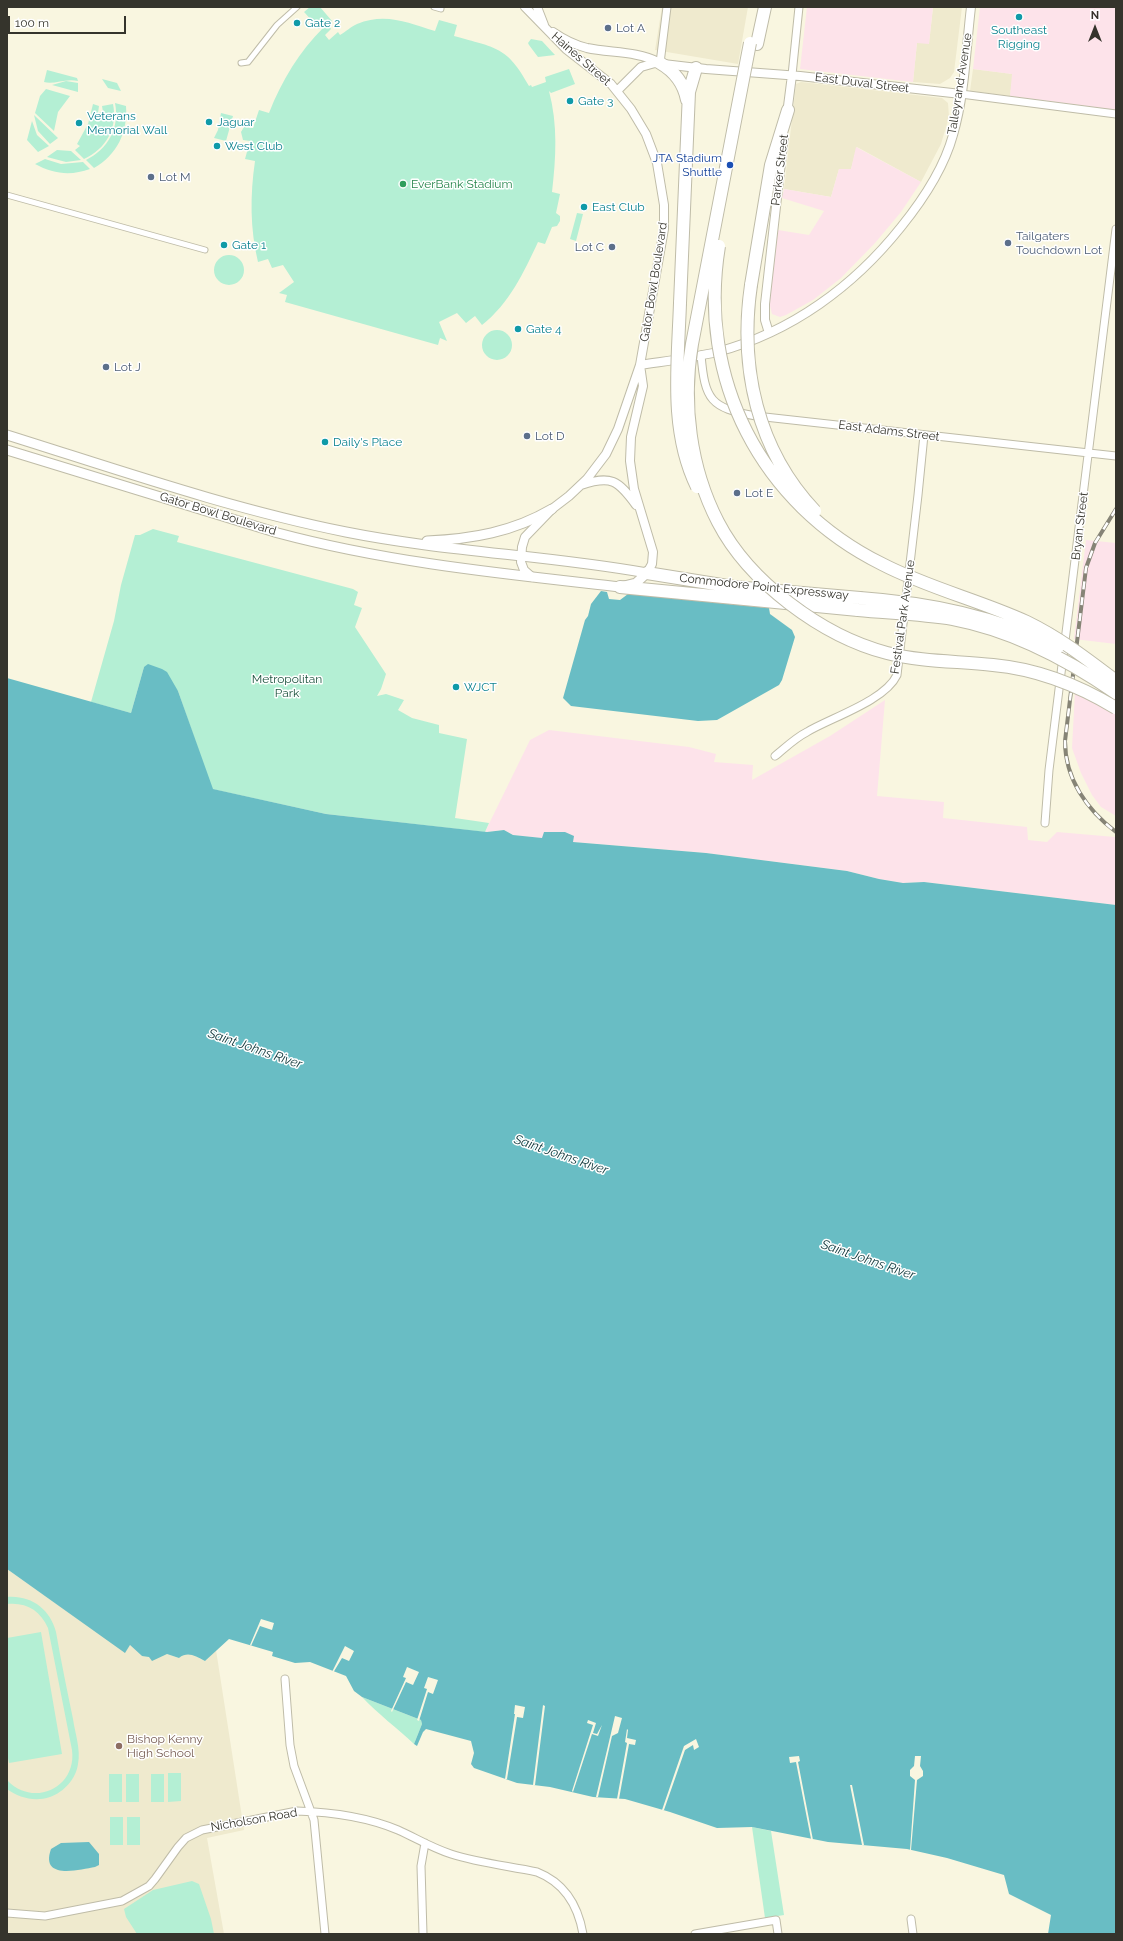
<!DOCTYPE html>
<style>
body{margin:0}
#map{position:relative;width:1123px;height:1941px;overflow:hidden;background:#f9f6e0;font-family:Raleway,sans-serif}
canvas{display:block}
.frame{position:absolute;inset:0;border:8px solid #35342c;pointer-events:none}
.north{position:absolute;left:1075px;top:8px;width:40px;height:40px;-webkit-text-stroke:3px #fff;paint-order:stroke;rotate:0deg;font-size:11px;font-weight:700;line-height:16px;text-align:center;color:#35342c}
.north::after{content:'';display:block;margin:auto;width:14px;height:18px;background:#35342c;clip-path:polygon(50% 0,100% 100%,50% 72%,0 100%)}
.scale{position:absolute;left:8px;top:16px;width:118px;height:18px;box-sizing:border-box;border:2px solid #35342c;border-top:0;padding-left:5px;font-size:12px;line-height:14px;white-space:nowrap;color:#35342c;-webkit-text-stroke:3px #fff;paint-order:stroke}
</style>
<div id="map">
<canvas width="1123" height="1941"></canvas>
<div class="frame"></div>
<div class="north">N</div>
<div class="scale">100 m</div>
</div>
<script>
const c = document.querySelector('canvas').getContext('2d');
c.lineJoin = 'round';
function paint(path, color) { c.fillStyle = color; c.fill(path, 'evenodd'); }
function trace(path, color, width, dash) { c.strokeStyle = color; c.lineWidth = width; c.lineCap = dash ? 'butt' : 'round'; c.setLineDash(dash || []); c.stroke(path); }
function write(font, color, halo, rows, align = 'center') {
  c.font = font + ' Raleway,sans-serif'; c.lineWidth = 3; c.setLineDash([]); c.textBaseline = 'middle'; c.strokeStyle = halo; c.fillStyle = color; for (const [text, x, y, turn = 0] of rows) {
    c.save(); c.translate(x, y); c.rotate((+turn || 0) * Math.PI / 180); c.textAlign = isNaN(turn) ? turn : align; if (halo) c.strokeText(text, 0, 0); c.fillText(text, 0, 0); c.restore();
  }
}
paint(new Path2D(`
 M662,7H748L738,64L655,50Z
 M933,7H962L954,72L950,78L940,84L913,82L917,42L929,43Z
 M973,69L1013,74L1010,96L970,91Z
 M801,82L942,98L948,103L949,117L941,144L921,182L857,147L851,169H839L831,197L784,189L796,84Z
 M7,1569L125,1652L130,1645L142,1656L167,1654L179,1658L184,1654L189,1653L205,1661L216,1650L244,1830L207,1838L224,1934H7Z`), '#efeace');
paint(new Path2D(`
 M807,7H933L929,44L917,43L913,82L800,69Z
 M980,7H1116V110L1010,96L1012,74L973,69Z
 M856,147L921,182L901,212L875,243L841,278L813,300L786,315L780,317L772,314L769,302L778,230L809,235L824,211L782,198L784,189L831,197L839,169H851Z
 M1086,540L1116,543V644L1074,639Z
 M1075,692L1116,697V816L1101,807L1092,795L1081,773L1072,748Z
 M885,700L877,796L944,802L943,818L1027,827L1028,840L1047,842L1057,832L1115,837L1116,833V905L924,882L903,883L879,879L847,871L706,853L573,842L513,835L504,830L485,832L530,740L549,730L689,747L716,754L714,762L753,765L752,780L830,736Z`), '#fde3ea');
paint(new Path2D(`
 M310,7H320L332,21L328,24L331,29L325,35L329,40L338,32L340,35C347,31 350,27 357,24C386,12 408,23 435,31L439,20L457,25L454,36C496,48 507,46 529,86L531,85L532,87L546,82L545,77L569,69L575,84L551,93L549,91C558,125 556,158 552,192L560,194L556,213L560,216V221L557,226L552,227L545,244L538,242C524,272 509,304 482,325L475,316L466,323L457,313L439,322L447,341L440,338L438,345L285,302L287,295L279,293L294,282L283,265L272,268L268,259L258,262C250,229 250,195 255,161L245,159L250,141L243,140L241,132L244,127L253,128L259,110L269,113C282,80 299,52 324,27L323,26L319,29L305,13L304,12Z
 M531,39L542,41L555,55L538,57L529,45L528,43Z
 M47,70L77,78L78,81C65,78 54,85 44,82Z
 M102,79L117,83L121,91L108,88Z
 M66,81L78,83V92L52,85Z
 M46,89L70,96L58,112L54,131L35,113L40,96Z
 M115,103L126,106C128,132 117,155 94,168L86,160C108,149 120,128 115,103Z
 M93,104L99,106L98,113L103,112L102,106L113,104C118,128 106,149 84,159L75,150L80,146L77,144L88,124Z
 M221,113L233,116L226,141L214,138L218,130Z
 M34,115L58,138L50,144L38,131Z
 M32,121L37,135L49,146L38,152L27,140Z
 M57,150L71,151L81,160L66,162L47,157Z
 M45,159L61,164L83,162L90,169C71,176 53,174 35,164Z
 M577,213L583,214L576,241L570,239Z
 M214 270a15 15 0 1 1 30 0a15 15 0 1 1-30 0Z
 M482 345a15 15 0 1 1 30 0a15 15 0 1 1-30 0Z
 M153,529L179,536L177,542L353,589L358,592L354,605L362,608L355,627L386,674L381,689L377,696L386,694L404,700L398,710L412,718L439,725V733L467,739L455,818L489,823L485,832L326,814L212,789L178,691L144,667L131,713L91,702L114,621L121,585L135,535H140Z
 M7,1597C31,1595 50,1609 56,1632C61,1661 67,1690 73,1719C75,1733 81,1750 78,1764C76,1779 64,1792 50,1797C35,1802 19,1798 7,1789V1780C33,1808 77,1788 72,1750L48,1628C40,1610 26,1602 7,1604Z
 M41,1632L62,1754L9,1763L7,1753V1638Z
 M362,1697L421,1720L422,1724L414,1744C397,1728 378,1714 362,1697Z
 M168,1773H181V1801L168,1802Z
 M109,1774H122V1802H109Z
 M126,1774H139V1802H126Z
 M151,1774H164V1802H151Z
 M110,1817H123V1845H110Z
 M127,1817H140V1845H127Z
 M752,1827L771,1831L784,1915L765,1918Z
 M192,1881L199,1884L211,1919L214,1934H137L126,1917L124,1909L153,1890Z`), '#b4efd4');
paint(new Path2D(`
 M601,591L607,592L609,599L620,600L628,594L769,608L770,614L792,630L795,637L782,680L779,685L717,720L698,721L571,706L563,698L585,620L588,616L591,604Z
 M148,664L162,669L167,672L178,691L213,789L326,814L487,832L504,830L513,835L542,838L544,832H565L574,836L573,842L706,853L847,871L879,879L903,883L924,882L1116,905V1934H1048L1051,1915L1009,1894L1004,1875L947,1858L907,1849L828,1842L752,1827L717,1828L670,1812L625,1799L593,1797L550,1787L517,1783L474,1768L471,1764L474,1753L471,1741L426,1729L423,1732L417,1746L414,1744L422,1724L421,1720L362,1697L354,1691L346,1676L310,1662L295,1663L272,1656L273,1652L229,1639L205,1661C195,1656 188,1651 179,1658L167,1654L152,1661L149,1657L142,1656L130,1645L125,1653L7,1569V678L131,713L144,667Z
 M89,1842L99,1854V1865L95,1867C78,1870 40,1880 51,1849L61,1843Z`), '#69bdc4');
paint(new Path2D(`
 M261,1619L274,1623L272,1630L260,1626L251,1646L250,1645Z
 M345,1646L354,1651L349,1661L342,1658L333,1673L332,1672Z
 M407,1667L419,1672L413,1685L406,1682L392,1712L391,1711L406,1678L403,1677Z
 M428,1677L438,1680L433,1694L428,1692L419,1721L417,1720L427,1689L424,1688Z
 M515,1705L525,1707L523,1718L517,1717L507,1779H505L515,1714H514Z
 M543,1705L545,1706L535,1785H533Z
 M615,1716L622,1718L618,1733L612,1736L598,1797H596Z
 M588,1720L596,1723L593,1733L597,1734L602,1725L598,1736L592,1734L573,1792L572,1791L593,1725L587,1723Z
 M627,1729L628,1730L627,1738L636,1740L635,1745L629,1744L619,1799H617L627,1743L625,1742Z
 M696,1739L699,1747L694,1750L693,1745L685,1750L664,1810H662L684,1746Z
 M799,1756L800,1761L798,1762L813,1840L811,1839L796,1762L790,1763L789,1757Z
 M915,1756H921L920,1766L923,1771V1776L917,1780L911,1850H910L915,1780L910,1776V1770L914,1766Z
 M850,1785H852L864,1845H862Z`), '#f9f6e0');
const pedestrian = new Path2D(`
 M434,7L441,9
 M241,63L248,62L277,25L297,7
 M7,195L205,250`);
const minor = new Path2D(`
 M660,63L667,7
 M792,75L799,7
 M961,94L1116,114
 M701,355C705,400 710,408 756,416L1116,456
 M775,756C785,748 795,738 807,732C830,718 885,701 897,675L918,495L924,435
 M1045,823L1049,770L1116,229
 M285,1679L290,1745L294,1766L314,1820L325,1934
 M7,1913L45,1916L122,1901L149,1886L155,1879L178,1847L186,1838L202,1830L297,1811C330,1812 367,1817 398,1830C416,1838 432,1848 451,1854C479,1863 509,1866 537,1872C565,1883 578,1905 583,1934
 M911,1919L913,1934
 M423,1934L421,1866L425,1843
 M695,1934L776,1920L778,1934`);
const tertiary = new Path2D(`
 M525,7L566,49L611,84L631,109L646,134L657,163L664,205V229L640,365L618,429L606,454L587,479L569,496L552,509L525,537L522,547L521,562L524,570L532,577
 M537,7L544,25
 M553,32C563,39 575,45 587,48C610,53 637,51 658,62
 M617,91L641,67L655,63L706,69L800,76L961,94
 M787,114L792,75
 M769,333L765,320V304L784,136
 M640,365C666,361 692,358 717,352C792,332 854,286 901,227C922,201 944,168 953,135C965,94 966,49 971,7
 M640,365L643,386L631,437L630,461L634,489L653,552L652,564L647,573
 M581,485C611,475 618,480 636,505`);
const secondary = new Path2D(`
 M7,435C119,470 231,509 346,532C446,552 547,555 647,573
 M7,450L278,533C390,563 506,574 620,587L636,583L647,573
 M427,541C472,539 513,532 552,509`);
const motorway = new Path2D(`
 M757,44L765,7
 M660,63C674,71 684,84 687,100
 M751,285L771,165L788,110
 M680,303L689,92L696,68
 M647,573L734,587L860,598
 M620,587L858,610`);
trace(pedestrian, '#bfbca8', 7);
trace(minor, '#bfbca8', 9);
trace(tertiary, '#bfbca8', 10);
trace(secondary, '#bfbca8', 11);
trace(motorway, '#bfbca8', 14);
trace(pedestrian, '#fff', 5);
trace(minor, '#fff', 7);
trace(tertiary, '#fff', 8);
trace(secondary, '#fff', 9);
trace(motorway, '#fff', 12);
const rail = new Path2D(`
 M1116,509L1095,543L1086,568L1065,741C1065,779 1087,810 1116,832`);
trace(rail, '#868476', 4);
trace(rail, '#fff', 2.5, [8]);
const motorwayBridge = new Path2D(`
 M750,43L692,344C682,403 690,468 718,522C749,582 822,636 887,653C922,662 957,661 993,665C1037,669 1078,685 1116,708
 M719,246C697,379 761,504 882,564C928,588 979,600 1027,622C1060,638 1087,659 1116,681
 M751,285C739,367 757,450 815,511
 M680,303C678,364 669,430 697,487
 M860,598C929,603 995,616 1058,647
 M858,610C890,613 922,614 953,619C1011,630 1067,659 1116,693`);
trace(motorwayBridge, '#bfbca8', 14, []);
trace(motorwayBridge, '#fff', 12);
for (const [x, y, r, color] of [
 [1019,17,4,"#0f9aa8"],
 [297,23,4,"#0f9aa8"],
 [608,28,4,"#5c6f8a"],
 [570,101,4,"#0f9aa8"],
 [209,122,4,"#0f9aa8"],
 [79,123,4,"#0f9aa8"],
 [217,146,4,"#0f9aa8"],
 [730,165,4,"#1a4fb4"],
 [151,177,4,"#5c6f8a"],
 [403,184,4,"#2e9e5b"],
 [584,207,4,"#0f9aa8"],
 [1008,243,4,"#5c6f8a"],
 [224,245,4,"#0f9aa8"],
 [612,247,4,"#5c6f8a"],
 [518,329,4,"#0f9aa8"],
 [106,367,4,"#5c6f8a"],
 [527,436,4,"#5c6f8a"],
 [325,442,4,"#0f9aa8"],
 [737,493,4,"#5c6f8a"],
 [456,687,4,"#0f9aa8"],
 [119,1746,4,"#8d6e63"]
]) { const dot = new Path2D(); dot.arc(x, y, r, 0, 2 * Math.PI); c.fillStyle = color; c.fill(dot); trace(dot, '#fff', 1.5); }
write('12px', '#0d838f', '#fff', [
 ["Gate 2",305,23],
 ["Southeast",1019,30,"center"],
 ["Rigging",1019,44,"center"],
 ["Gate 3",578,101],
 ["Veterans",87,116],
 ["Memorial Wall",87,130],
 ["Jaguar",217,122],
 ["West Club",225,146],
 ["East Club",592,207],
 ["Gate 1",232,245],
 ["Gate 4",526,329],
 ["Daily's Place",333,442],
 ["WJCT",464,687]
], 'left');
write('12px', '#4e5e75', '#fff', [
 ["Lot A",616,28],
 ["Lot M",159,177],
 ["Tailgaters",1016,236],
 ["Touchdown Lot",1016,250],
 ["Lot C",604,247,"right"],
 ["Lot J",114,367],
 ["Lot D",535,436],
 ["Lot E",745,493]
], 'left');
write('12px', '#35342c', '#fff', [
 ["Haines Street",581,59,41],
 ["East Duval Street",862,83,7],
 ["Talleyrand Avenue",960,84,-81],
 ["Parker Street",780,170,-83],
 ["Gator Bowl Boulevard",654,282,-81],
 ["East Adams Street",889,431,7],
 ["Gator Bowl Boulevard",218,514,17],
 ["Bryan Street",1080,526,-83],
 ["Commodore Point Expressway",764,587,6],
 ["Festival Park Avenue",903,617,-82],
 ["Nicholson Road",254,1820,-10]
]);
write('12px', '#164399', '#fff', [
 ["JTA Stadium",722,158],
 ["Shuttle",722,172]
], 'right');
write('12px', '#27864d', '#fff', [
 ["EverBank Stadium",411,184]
], 'left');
write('12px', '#1c533e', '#fff', [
 ["Metropolitan",287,679],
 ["Park",287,693]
]);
write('12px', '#785e54', '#fff', [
 ["Bishop Kenny",127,1739],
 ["High School",127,1753]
], 'left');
write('italic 13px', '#0f383b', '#fff', [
 ["Saint Johns River",255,1049,19],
 ["Saint Johns River",561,1155,19],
 ["Saint Johns River",868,1260,19]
]);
</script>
